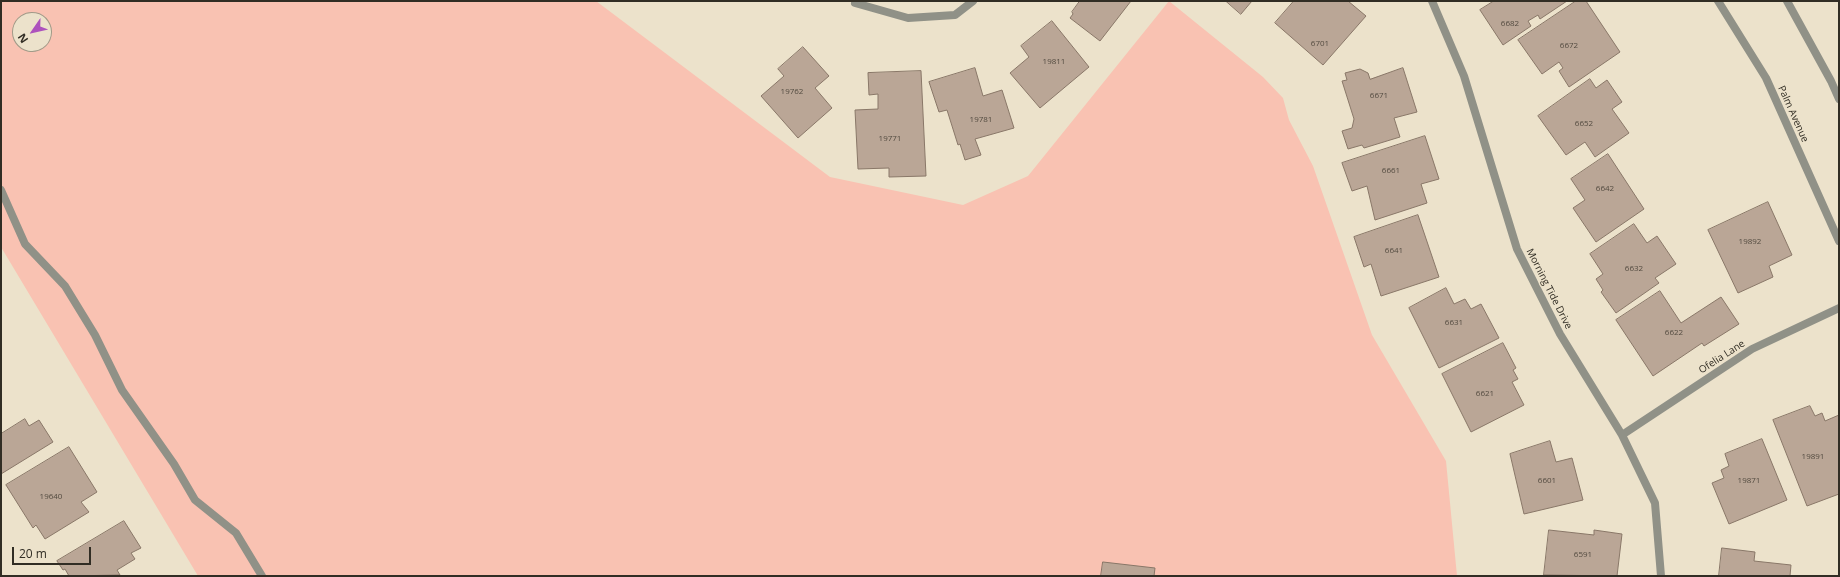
<!DOCTYPE html>
<style>
body{margin:0}
#map{position:relative;width:1840px;height:577px;overflow:hidden;background:#ece2cb;font-family:"Open Sans",sans-serif}
canvas{display:block}
.frame{position:absolute;inset:0;border:2px solid #312d24;pointer-events:none}
.north{position:absolute;left:12px;top:12px;width:40px;height:40px;box-sizing:border-box;background:#ece2cb;border:1px solid #a19a88;border-radius:50%;rotate:236deg;font-size:11px;font-weight:700;line-height:16px;text-align:center;color:#312d24}
.north::after{content:'';display:block;margin:auto;width:14px;height:18px;background:#ad52bd;clip-path:polygon(50% 0,100% 100%,50% 72%,0 100%)}
.scale{position:absolute;left:12px;top:547px;width:79px;height:18px;box-sizing:border-box;border:2px solid #312d24;border-top:0;padding-left:5px;font-size:12px;line-height:14px;white-space:nowrap;color:#312d24;-webkit-text-stroke:3px #ece2cb;paint-order:stroke}
</style>
<div id="map">
<canvas width="1840" height="577"></canvas>
<div class="frame"></div>
<div class="north">N</div>
<div class="scale">20 m</div>
</div>
<script>
const c = document.querySelector('canvas').getContext('2d');
c.lineJoin = 'round';
function paint(path, color) { c.fillStyle = color; c.fill(path, 'evenodd'); }
function trace(path, color, width, dash) { c.strokeStyle = color; c.lineWidth = width; c.lineCap = dash ? 'butt' : 'round'; c.setLineDash(dash || []); c.stroke(path); }
function write(font, color, halo, rows, align = 'center') {
  c.font = font + ' "Open Sans",sans-serif'; c.lineWidth = 3; c.setLineDash([]); c.textBaseline = 'middle'; c.strokeStyle = halo; c.fillStyle = color; for (const [text, x, y, turn = 0] of rows) {
    c.save(); c.translate(x, y); c.rotate((+turn || 0) * Math.PI / 180); c.textAlign = isNaN(turn) ? turn : align; if (halo) c.strokeText(text, 0, 0); c.fillText(text, 0, 0); c.restore();
  }
}
paint(new Path2D(`
 M1,1H596L830,177L963,205L1028,176L1169,1L1263,77L1283,98L1289,120L1313,166L1372,335L1446,461L1457,576H198L1,247ZM20,20H44V44H20Z`), '#f9c2b2');
const building = new Path2D(`
 M1080,1H1131L1100,41L1070,18L1073,14L1072,12Z
 M1226,1H1252L1241,14Z
 M1294,1H1348L1366,16L1323,65L1275,23Z
 M1494,1H1567L1540,19L1538,15L1528,21L1531,26L1503,45L1480,10Z
 M1576,1H1586L1620,52L1569,87L1559,71L1563,68L1559,62L1542,74L1518,40Z
 M1052,21L1089,67L1040,108L1010,73L1029,57L1021,46Z
 M803,47L829,76L815,88L832,108L798,138L761,96L784,76L778,69Z
 M975,68L983,96L1002,90L1014,128L975,139L981,155L965,160L960,144L958,145L947,110L939,112L929,82Z
 M1403,68L1417,112L1394,118L1400,137L1364,148L1362,145L1348,149L1342,131L1352,128L1354,119L1342,81L1347,80L1345,73L1360,69L1368,73L1370,79Z
 M921,71L926,176L889,177V168L858,169L855,110L878,109V94L869,95L868,73Z
 M1590,79L1596,88L1607,80L1622,102L1612,109L1629,133L1595,157L1585,142L1566,155L1538,116Z
 M1425,136L1439,179L1421,184L1427,203L1375,220L1367,186L1352,191L1342,163Z
 M1608,154L1644,209L1596,242L1573,208L1585,200L1571,179Z
 M1768,202L1792,255L1769,266L1773,277L1738,293L1708,230Z
 M1418,215L1439,277L1381,296L1371,264L1364,267L1354,237Z
 M1634,224L1647,243L1657,236L1676,264L1655,278L1659,283L1616,313L1601,292L1603,290L1596,279L1603,274L1590,254Z
 M1446,288L1454,304L1465,299L1471,309L1481,304L1499,338L1439,368L1409,308Z
 M1660,291L1681,323L1721,297L1739,324L1704,346L1702,343L1653,376L1616,320Z
 M1503,343L1516,368L1513,370L1518,379L1512,382L1524,405L1471,432L1442,374Z
 M1810,406L1815,416L1822,413L1825,421L1839,415V494L1807,506L1773,420Z
 M25,419L29,426L39,420L53,442L1,474V434Z
 M1762,439L1787,500L1729,524L1712,483L1724,478L1721,470L1729,466L1725,454Z
 M1550,441L1556,462L1572,458L1583,500L1524,514L1510,454Z
 M69,447L97,492L81,502L89,512L45,539L36,525L33,528L6,485Z
 M124,521L141,548L131,553L135,559L117,570L120,575L69,576L65,569L63,570L57,561Z
 M1549,530L1594,535V530L1622,534L1617,576L1544,575Z
 M1722,548L1755,552L1754,561L1791,565L1790,576H1719Z
 M1103,562L1155,568L1154,576H1101Z`);
paint(building, '#baa696');
trace(building, '#897768', 1);
trace(new Path2D(`
 M1,190L25,244L65,286L95,335L122,390L174,464L195,500L236,533L262,576`), '#909187', 8);
trace(new Path2D(`
 M1432,1L1464,76L1517,249L1560,334L1622,435L1655,503L1661,576
 M855,3L908,18L955,15L973,1
 M1622,435L1752,349L1839,308`), '#909187', 8);
trace(new Path2D(`
 M1718,1L1766,78L1839,241
 M1787,1L1831,81L1839,99`), '#909187', 8);
write('8px', '#534b40', null, [
 ["6682",1510,24],
 ["6701",1320,44],
 ["6672",1569,46],
 ["19811",1054,62],
 ["19762",792,92],
 ["6671",1379,96],
 ["19781",981,120],
 ["6652",1584,124],
 ["19771",890,139],
 ["6661",1391,171],
 ["6642",1605,189],
 ["19892",1750,242],
 ["6641",1394,251],
 ["6632",1634,269],
 ["6631",1454,323],
 ["6622",1674,333],
 ["6621",1485,394],
 ["19891",1813,457],
 ["6601",1547,481],
 ["19871",1749,481],
 ["19640",51,497],
 ["6591",1583,555]
]);
write('10px', '#312d24', '#ece2cb', [
 ["Palm Avenue",1793,114,66],
 ["Morning Tide Drive",1549,289,63],
 ["Ofelia Lane",1722,357,-33]
]);
</script>
